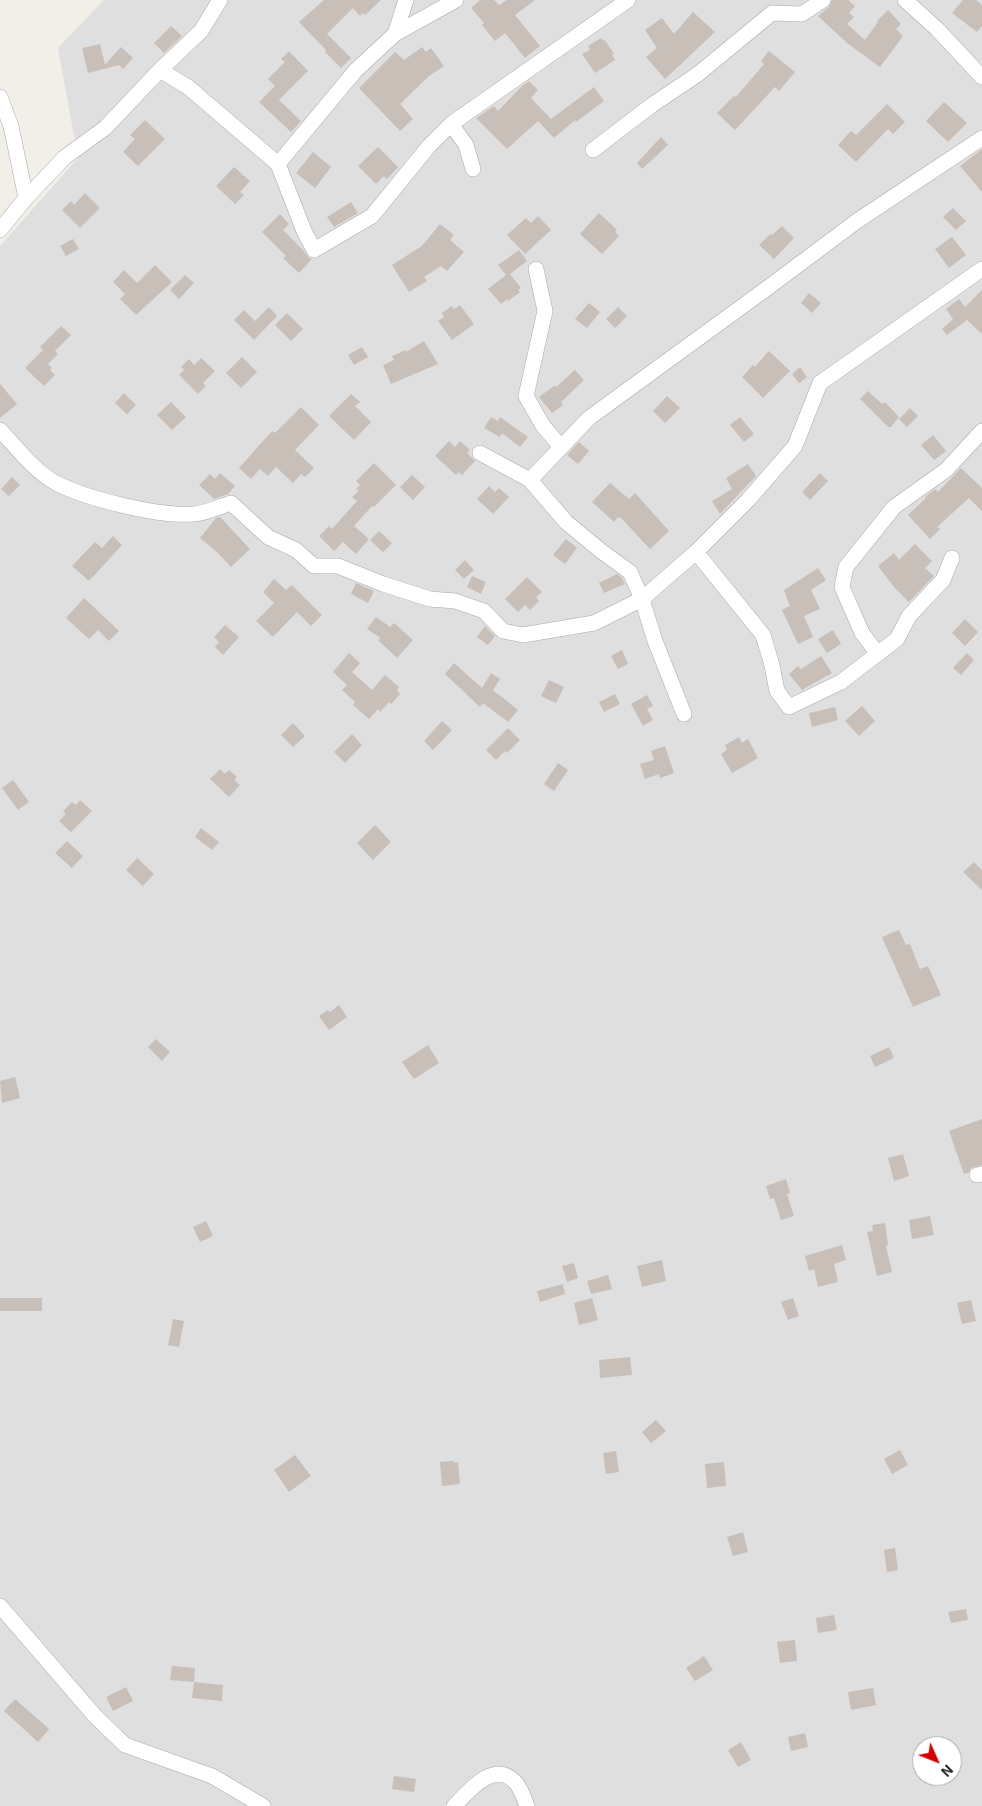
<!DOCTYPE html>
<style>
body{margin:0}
#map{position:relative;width:982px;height:1806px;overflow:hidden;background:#f2efe9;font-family:"Exo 2",sans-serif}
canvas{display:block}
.north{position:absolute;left:912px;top:1736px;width:50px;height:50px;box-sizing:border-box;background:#fff;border:1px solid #a7a7a7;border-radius:50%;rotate:134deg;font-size:14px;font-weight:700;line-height:20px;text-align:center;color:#222}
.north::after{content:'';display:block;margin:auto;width:18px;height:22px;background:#d40000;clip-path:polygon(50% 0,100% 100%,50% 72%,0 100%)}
</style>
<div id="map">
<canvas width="982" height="1806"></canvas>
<div class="north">N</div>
</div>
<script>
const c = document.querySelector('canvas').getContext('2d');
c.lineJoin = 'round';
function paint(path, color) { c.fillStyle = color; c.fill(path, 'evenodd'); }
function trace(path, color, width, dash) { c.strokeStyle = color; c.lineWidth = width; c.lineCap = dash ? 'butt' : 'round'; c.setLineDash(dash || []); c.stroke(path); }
paint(new Path2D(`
 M104,0H982V1806H0V246L78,158L58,48ZM922,1746H952V1776H922Z`), '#e0dfdf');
paint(new Path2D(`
 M324,0H381L365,15L363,13L360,16L353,8L327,34L351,58L341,68L325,52L326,50L299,22Z
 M480,0H494L499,5L507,0H535L515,15L540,46L525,58L505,33L495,41L482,25L484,23L471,8Z
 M832,0H848L855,6L849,13L854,17L847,24L865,40L878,22L877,21L888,10L901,24L896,29L903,36L880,67L847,43L818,16L829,7Z
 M963,0H976L982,5V26L977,32L952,13Z
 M693,12L715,32L665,79L646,57L657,48L645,30L662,18L674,34Z
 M171,26L182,36L164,53L154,43Z
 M601,38L603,41L604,39L614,54L612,55L615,60L595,73L582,54L590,50L588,46Z
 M100,44L105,65L121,47L133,58L123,69L119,65L88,73L82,48Z
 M422,47L426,52L431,48L444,66L429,76L400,104L413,119L400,131L359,88L395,52L404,60Z
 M289,51L308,71L279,100L301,121L291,132L259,102L275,86L268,79L285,62L281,59Z
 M769,51L795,72L779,91L775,87L735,130L717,113L734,96L736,97L764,64L761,61Z
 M529,81L538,90L531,98L551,119L594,87L604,101L576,122L575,120L554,138L538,121L507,149L476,118L494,106L498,111L522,86Z
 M944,102L967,123L948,142L926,121Z
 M887,104L905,122L893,134L888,129L856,162L838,145L851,131L856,135Z
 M145,120L165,139L138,166L123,152L135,139L130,135Z
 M661,137L668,145L642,169L637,163Z
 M378,147L398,167L387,179L384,176L376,184L358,166Z
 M982,149V192L960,166Z
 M313,152L331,167L315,188L296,173Z
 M234,167L250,181L240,192L244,195L235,204L216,186Z
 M85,193L100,208L80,228L62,210L71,201L74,205Z
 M351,202L358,213L334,227L327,217Z
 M953,208L966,221L956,230L943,217Z
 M599,213L617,230L615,232L619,236L602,254L580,234Z
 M280,214L289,224L283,230L303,250L309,258L312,259L299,273L283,258L286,256L262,232Z
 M538,216L551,230L525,254L507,235L526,218L531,223Z
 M440,224L454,235L450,240L464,252L447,271L441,266L424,277L427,281L409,292L392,265L422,246Z
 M782,226L794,238L774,259L759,245L770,234L772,235Z
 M952,237L966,255L949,268L935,249Z
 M73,239L79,249L66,256L60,246Z
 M519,250L527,261L510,274L521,288L518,290L520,292L508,301L507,299L501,304L488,289L506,275L498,265Z
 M155,265L172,282L136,315L120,299L125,294L113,282L124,270L137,283Z
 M185,275L194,283L179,299L170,290Z
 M982,290V334L967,320L947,335L942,329L953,319L946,309L959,299L965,307Z
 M809,293L821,303L812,313L801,303Z
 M589,303L600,312L587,328L575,319Z
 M460,305L474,324L452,340L438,321L444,317L442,313L452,306L454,309Z
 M269,307L277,316L254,340L234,320L244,310L255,321Z
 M618,307L627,316L615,328L606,319Z
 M287,313L303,329L291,341L275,325Z
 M61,326L71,335L55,351L58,354L48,364L52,368L50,370L55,375L44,386L25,368L43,350L40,347Z
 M424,341L438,364L391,384L383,365L394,360L392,356L406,350V352Z
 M362,347L368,357L354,365L348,355Z
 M769,351L790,371L763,398L742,377L753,365L755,367Z
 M242,357L257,372L241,388L226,373Z
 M201,358L215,371L203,383L206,386L198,394L179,375L184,370L181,367L189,359L194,365Z
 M800,367L807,377L799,383L792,374Z
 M575,370L584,380L561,402L563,405L552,413L539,397L554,386L556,387Z
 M0,384L17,404L0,418Z
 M868,391L882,404L885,402L899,417L891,427H888L860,399Z
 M124,393L136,405L127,414L115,403Z
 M351,394L360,402L355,406L371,422L354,440L329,416Z
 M667,396L680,408L665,423L653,411Z
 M171,402L186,417L172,430L157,415Z
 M301,407L319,425L295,450L314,468L305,477L301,474L293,483L276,467L268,476L260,469L251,479L239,468L272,431L275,433Z
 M910,408L918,416L907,427L899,419Z
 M491,417L498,421L500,417L528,437L520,447L502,433L500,437L484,428Z
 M740,417L754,434L744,442L730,425Z
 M933,435L946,451L934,460L921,445Z
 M449,441L455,447L460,441L470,450L467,453L475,461L462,475L459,472L456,475L435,456Z
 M579,442L589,451L578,464L567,455Z
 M374,463L396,485L374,507L372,506L354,526L369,539L356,554L343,542L334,551L319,536L329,526L332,529L357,501L352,497L359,491L356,489L360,485L356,481Z
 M748,464L756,476L720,514L712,501L732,489L726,478Z
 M961,468L982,488V511L969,498L937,527L940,529L930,539L908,515L926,498L925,497L935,489L938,492Z
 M220,473L235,486L228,494L214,499L199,485L210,474L215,479Z
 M820,473L828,481L810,500L802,492Z
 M412,475L425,487L413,500L400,487Z
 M12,477L20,485L9,496L1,489Z
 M610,483L629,499L635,493L669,531L650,549L622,519L618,517L614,522L592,502Z
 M489,486L495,492L499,488L509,497L493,514L477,499Z
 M220,517L250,549L231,567L217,552L200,538L216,518Z
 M379,531L392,543L383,552L370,540Z
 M113,536L122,545L89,581L72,566L95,542L102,548Z
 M566,539L577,548L565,564L553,555Z
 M915,544L932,561L925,568L934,576L909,602L894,587L878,566L894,553L899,560Z
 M465,560L474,570L464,579L455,570Z
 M818,568L826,580L811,590L820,609L804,616L813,637L798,644L782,610L790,606L784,590Z
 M617,574L622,578L625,584L604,593L599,583Z
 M472,576L486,582L481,594L467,587Z
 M527,577L542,592L536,597L539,601L530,610L525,605L518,612L505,599Z
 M274,579L286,590L292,585L322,615L311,626L297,612L273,637L256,621L274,603L263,592Z
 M356,583L374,591L368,603L351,594Z
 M84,598L119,631L109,641L98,630L89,639L66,618Z
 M376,617L390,627L394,623L413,640L397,658L378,640L381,638L367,629Z
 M965,619L978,632L965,646L952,633Z
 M225,625L239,637L223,655L215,647L219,642L214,637Z
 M485,626L495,636L488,645L477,637Z
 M833,630L841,644L827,653L818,639Z
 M622,650L628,664L618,669L611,656Z
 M349,653L360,663L352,672L372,690L385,675L399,687L397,690L400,694L391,704L389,702L380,712L378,709L369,719L353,705L355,702L342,690L347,685L333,672Z
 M967,653L974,660L961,675L953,668Z
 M821,656L832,673L802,690L789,674L798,666L801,669Z
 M454,663L482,688L491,673L500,679L493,690L518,710L508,722L483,703L480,707L445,674Z
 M549,680L564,687L556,703L541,696Z
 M615,694L620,704L604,712L599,702Z
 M647,695L653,706L647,709L653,720L643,726L631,704Z
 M862,706L875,721L859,736L845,721Z
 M835,707L838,720L812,727L809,713Z
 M442,721L452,730L433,750L424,741Z
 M293,723L305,736L293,747L281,735Z
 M508,728L520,740L507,753L505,751L496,760L486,750Z
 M352,734L362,745L345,763L334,752Z
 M739,737L742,743L748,739L758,758L732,773L721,754L727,750L725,745Z
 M665,746L674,773L660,778L659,774L645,779L640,764L654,760L651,751Z
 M558,763L568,770L554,791L544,784Z
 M220,769L225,774L229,770L237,777L234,780L240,785L229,797L210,779Z
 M13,780L29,802L18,810L2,788Z
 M80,800L92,811L71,832L59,821L66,814L63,811L72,802L76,805Z
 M375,825L391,842L373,860L357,843Z
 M201,828L219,842L212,850L195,837Z
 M67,841L83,856L72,868L55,853Z
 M137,858L154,874L143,886L126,870Z
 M974,862L982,870V890L963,872Z
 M899,930L906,945L910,944L920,969L928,966L941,995L913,1007L882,937Z
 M339,1005L347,1017L329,1030L319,1016L328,1010L330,1012Z
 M156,1039L170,1052L162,1061L148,1047Z
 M428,1045L439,1063L414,1079L402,1062Z
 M889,1047L894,1058L875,1067L870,1056Z
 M15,1077L20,1098L2,1103L0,1081Z
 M982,1119V1165L971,1168L968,1173L964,1174L949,1131Z
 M903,1154L909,1176L894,1181L888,1158Z
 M786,1179L790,1193L787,1194L794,1216L781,1220L774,1198L770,1199L766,1186Z
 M930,1216L934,1235L912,1239L909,1220Z
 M206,1221L213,1236L200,1242L193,1227Z
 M885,1223L888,1245L886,1246L892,1272L877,1276L867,1232L873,1231L872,1225Z
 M842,1245L846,1260L834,1264L838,1282L818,1287L814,1269L809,1271L805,1256Z
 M662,1260L666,1281L642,1287L637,1266Z
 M574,1263L578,1278L567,1282L562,1266Z
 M608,1275L612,1289L591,1294L587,1281Z
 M563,1284L565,1294L540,1302L537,1291Z
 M0,1298H42V1311H0Z
 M592,1298L598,1320L579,1325L574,1303Z
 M793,1298L799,1316L788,1320L781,1302Z
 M971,1300L976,1321L962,1324L957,1303Z
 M173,1319L184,1321L179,1347L168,1345Z
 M630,1357L632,1375L600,1378L599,1360Z
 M656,1420L666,1431L651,1443L642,1432Z
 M900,1450L908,1465L892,1474L884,1459Z
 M616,1451L619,1472L606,1474L603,1453Z
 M295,1455L311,1476L289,1492L274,1470Z
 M454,1461L455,1463L458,1462L460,1484L442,1486L440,1462Z
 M724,1462L726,1486L707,1488L705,1464Z
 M743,1532L748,1552L733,1556L727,1537Z
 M895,1548L898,1570L887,1572L884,1550Z
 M966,1609L968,1620L951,1623L948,1612Z
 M834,1615L837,1630L818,1633L816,1618Z
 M795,1640L797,1661L780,1663L777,1642Z
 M704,1656L713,1670L695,1681L686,1668Z
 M172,1666L195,1668L194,1682L170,1680Z
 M194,1682L223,1685L222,1701L192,1698Z
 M126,1687L133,1701L113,1711L106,1697Z
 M873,1688L876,1705L851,1710L848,1692Z
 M15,1699L49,1729L38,1742L4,1711Z
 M805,1733L808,1747L791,1751L788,1737Z
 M741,1742L751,1760L738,1767L728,1750Z
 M394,1776L416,1779L414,1792L392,1789Z`), '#c7bfb8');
const minor = new Path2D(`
 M905,0L937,29L982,77
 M395,34L456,0
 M160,70L188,87L278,164L304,231L314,250L372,216L429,146L451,124L628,0
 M0,97L11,126L26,198L0,230
 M451,124L466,145L473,169
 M593,150L652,105L698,74L772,13L802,14L823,0
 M278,164L356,70L395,34L406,0
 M26,198L65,157L105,128L160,70L201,31L220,0
 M536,269L545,311L526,396L543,426L561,447
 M0,430C17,448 34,471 56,483C87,499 160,517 194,514C206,513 219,507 231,503L268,537L296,550L314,566H338L383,584L430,599L455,601L484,611L503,631L523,635L594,623L642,599L696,552L748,500L795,446L820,383L982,269
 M480,453L530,480L566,522L601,551L630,572L642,599L655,641L684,714
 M530,480L589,418L766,289L857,221L982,138
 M696,552L763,635L772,665L777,691L789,707L841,682L897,639L909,616L943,580L952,558
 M878,654L862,633L842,587L846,567L894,507L946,470L982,431
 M977,1175L982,1174
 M0,1606L95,1716L125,1745L212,1776L263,1806
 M454,1806C468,1792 494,1759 515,1782C521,1788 524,1798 527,1806`);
trace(minor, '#a9a9a9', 16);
trace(minor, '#fff', 15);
</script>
